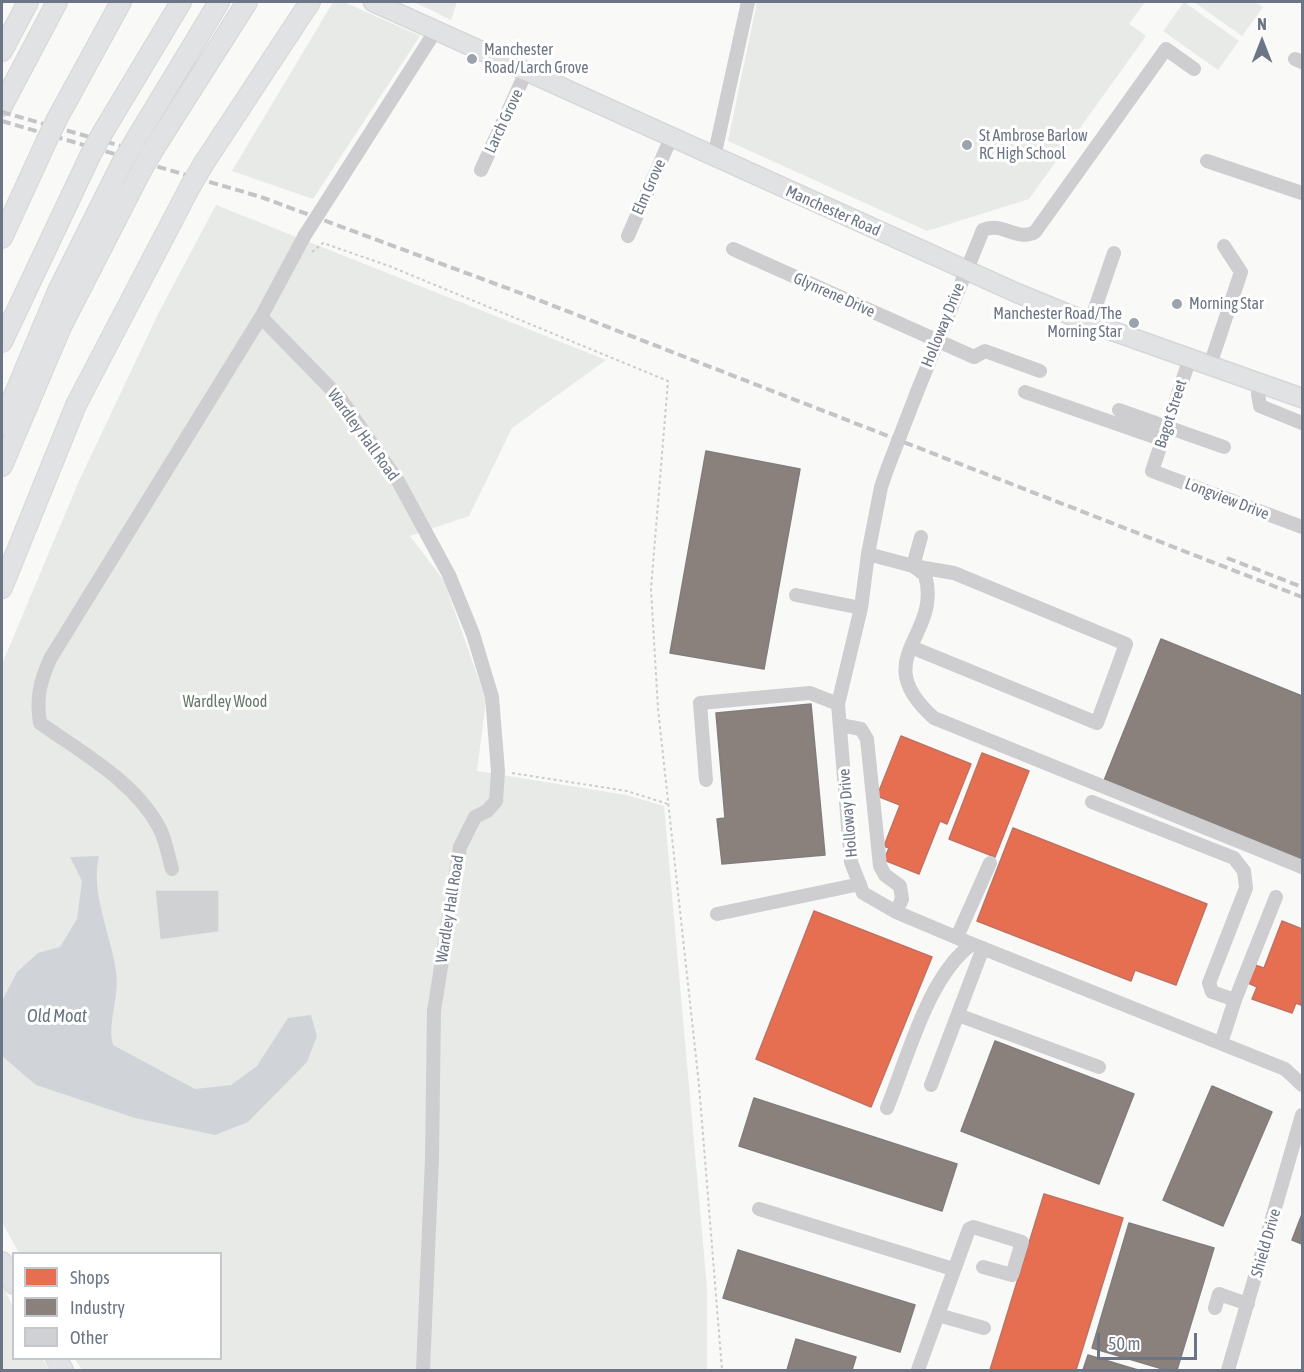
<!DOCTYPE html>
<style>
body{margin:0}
#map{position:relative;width:1304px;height:1372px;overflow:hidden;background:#f9f9f8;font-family:"Asap Condensed",sans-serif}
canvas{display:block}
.frame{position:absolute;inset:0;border:3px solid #6c7585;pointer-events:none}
.legend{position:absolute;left:12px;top:1252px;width:210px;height:108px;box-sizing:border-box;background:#fff;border:2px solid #c4c8ce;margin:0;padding:8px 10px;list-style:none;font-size:18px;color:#6c7585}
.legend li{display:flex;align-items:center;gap:12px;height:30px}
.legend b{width:30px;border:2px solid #c4c8ce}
.north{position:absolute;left:1232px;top:12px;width:60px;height:60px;-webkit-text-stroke:4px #fff;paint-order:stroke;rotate:0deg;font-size:16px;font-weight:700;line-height:24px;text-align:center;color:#6c7585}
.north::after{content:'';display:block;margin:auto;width:21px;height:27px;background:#6c7585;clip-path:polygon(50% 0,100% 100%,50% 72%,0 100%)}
.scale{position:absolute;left:1097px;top:1333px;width:100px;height:27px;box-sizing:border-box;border:3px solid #6c7585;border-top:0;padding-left:8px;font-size:18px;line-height:21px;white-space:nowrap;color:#6c7585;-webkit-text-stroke:4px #fff;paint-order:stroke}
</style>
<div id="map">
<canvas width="1304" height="1372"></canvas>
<div class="frame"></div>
<ul class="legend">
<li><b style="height:16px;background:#e76f51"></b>Shops</li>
<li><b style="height:16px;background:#8a817c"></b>Industry</li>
<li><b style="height:16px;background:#d0d1d2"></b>Other</li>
</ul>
<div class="north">N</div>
<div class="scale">50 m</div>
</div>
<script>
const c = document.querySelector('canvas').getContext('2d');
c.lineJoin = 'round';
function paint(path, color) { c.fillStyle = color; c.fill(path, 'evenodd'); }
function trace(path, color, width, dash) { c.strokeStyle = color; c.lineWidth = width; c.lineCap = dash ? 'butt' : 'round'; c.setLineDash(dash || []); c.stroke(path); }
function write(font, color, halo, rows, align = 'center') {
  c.font = font + ' "Asap Condensed",sans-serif'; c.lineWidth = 6; c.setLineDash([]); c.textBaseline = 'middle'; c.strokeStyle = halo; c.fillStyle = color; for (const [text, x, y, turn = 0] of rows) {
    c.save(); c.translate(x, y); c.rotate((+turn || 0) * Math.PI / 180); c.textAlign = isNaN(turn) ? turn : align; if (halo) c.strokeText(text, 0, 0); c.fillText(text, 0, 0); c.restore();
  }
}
paint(new Path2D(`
 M333,2H344L420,36L313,199L232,171Z
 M414,2H457L451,20Z
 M757,2H1145L1129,24L1146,36L1029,199L927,231L728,141Z
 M1184,2L1239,41L1218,70L1163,31Z
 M1194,2H1255L1263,7L1242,36Z
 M216,205L606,360L512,428L469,516L410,536L444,581L486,700L477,771L626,795L664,806L707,1288V1370H82L75,1359L220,1358V1254L19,1253L2,1222V664L79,481L159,312Z
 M2,1284L13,1307L14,1358L43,1359L50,1370H2Z`), '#e7eae6');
paint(new Path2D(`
 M99,856C90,893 111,934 116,971C120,997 107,1023 113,1045L195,1089L231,1085L257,1066L288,1018L311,1015L317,1036L307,1062L248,1122L215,1135L135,1118L36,1085L2,1056V1001L17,972L38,953L60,947L77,919L82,881L70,857Z`), '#d0d4d8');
const shops = new Path2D(`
 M901,736L971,764L947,824L940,821L919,874L884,860L889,848L884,846L900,805L877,796Z
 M982,753L1029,771L995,857L949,839Z
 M1013,828L1207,904L1176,985L1135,970L1131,981L977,921Z
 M814,911L932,957L871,1107L756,1059Z
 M1282,921L1302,929V1001L1301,1005L1296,1003L1292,1013L1252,999L1257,987L1248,983L1255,965L1264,968Z
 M1044,1194L1123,1218L1076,1370H990Z`);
paint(shops, '#e76f51');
trace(shops, '#c27161', 1.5);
const industry = new Path2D(`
 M706,451L800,469L764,669L670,653Z
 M1161,639L1302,696V864L1103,783Z
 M811,704L825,855L722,864L717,819L725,818L716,713Z
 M995,1041L1134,1094L1099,1184L961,1131Z
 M1212,1086L1272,1112L1223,1226L1163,1200Z
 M754,1098L957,1164L942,1211L739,1146Z
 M1302,1214V1244L1292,1240Z
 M1129,1223L1214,1248L1177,1370H1166L1092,1348Z
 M738,1250L915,1305L900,1352L723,1298Z
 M796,1339L856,1357L852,1370H787Z
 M1088,1355L1138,1370H1083Z`);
paint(industry, '#8a817c');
trace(industry, '#817d7f', 1.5);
const building = new Path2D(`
 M155,890H219V932L160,940Z`);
paint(building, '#d0d1d2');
trace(building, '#e8e8e8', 1.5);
const major = new Path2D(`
 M373,2L1017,293L1090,323L1302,398`);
const highway = new Path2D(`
 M2,51L28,2
 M2,106L57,2
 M57,119L121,2
 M103,132L181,2
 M135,141L219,2
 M155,147L247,2
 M204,163L310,2
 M2,238L46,142
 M2,342L90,156
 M2,424L58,291L121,165
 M2,466L61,327L141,171
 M2,588L76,405L190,187
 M2,1262L14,1284
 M56,1358L63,1370`);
trace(major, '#d6d7d8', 21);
trace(highway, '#d6d6d6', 22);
trace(new Path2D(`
 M2,4L3,2
 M312,252L323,243L389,266L668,381L651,589L658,709L699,1085L722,1370
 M512,773L627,791L668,804`), '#cbcccd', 2, [3, 3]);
trace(new Path2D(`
 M1295,59L1302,62
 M714,157L748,2
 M1207,161L1302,193
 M481,170L526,72
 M337,185L436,30
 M628,236L671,138
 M733,249L974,357L985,351L1040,371
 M261,317L340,398L398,481L449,575L473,634L492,697L498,771L496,801L487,811L475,817L460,847L434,1011L432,1158L423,1370
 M1090,323L1114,253
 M1190,358L1152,471L1302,527
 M1210,365L1241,272L1224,246
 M1262,383L1258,394L1260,406L1302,423
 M917,392L983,230C1001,221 1018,242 1035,232L1166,49L1194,69
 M1025,392L1163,440
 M1119,410L1224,447
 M888,467L881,487L868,554L861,608L838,704L851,862L863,893L896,912L972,944L1285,1069L1302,1085
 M868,554L913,566L925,575C943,637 866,657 934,718L1302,867
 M796,595L861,608
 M911,647L1097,723L1126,644L954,573L913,566L921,537
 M840,725L861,729L867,739L880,866L885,875L900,886L902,899L896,912
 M706,780L700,703L810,693L838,704
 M1092,802L1234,858L1244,871L1246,888L1209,983L1212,992L1235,1000L1221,1043
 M172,869C168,856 166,841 160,829C136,782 82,753 40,723C36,698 40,682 50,659L261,317L305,235
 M717,914L860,884
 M957,937L990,863
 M1235,1000L1276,897
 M958,1015L1099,1067
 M931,1085L983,948
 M887,1108C908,1057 928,976 972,944
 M759,1209L953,1269
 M1215,1308L1219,1294L1248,1304
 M938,1315L984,1328
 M918,1370L969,1229L973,1227L1022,1242L1012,1275L983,1267
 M1228,1370L1302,1115`), '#ceced0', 14);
trace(major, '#e1e2e3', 18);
trace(highway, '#e1e2e3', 20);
trace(new Path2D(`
 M2,112L128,148
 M2,121L261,197L523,294L1302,597
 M1227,558L1302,587`), '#c4c4c6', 4, [9, 4.5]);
const highwayBridge = new Path2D(`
 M46,142L57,119
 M90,156L103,132
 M121,165L135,141
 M141,171L155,147
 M190,187L204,163`);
trace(highwayBridge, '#d6d6d6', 22, []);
trace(new Path2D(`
 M305,235L337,185
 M888,467L917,392`), '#ceced0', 14);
trace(highwayBridge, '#e1e2e3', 20);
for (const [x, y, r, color] of [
 [472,59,6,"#9da3ad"],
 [967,145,6,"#9da3ad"],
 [1177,304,6,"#9da3ad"],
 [1134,323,6,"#9da3ad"]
]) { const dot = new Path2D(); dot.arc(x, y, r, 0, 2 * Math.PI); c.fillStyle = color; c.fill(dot); trace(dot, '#fff', 2); }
write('16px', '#6c7585', '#fff', [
 ["Manchester",484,50],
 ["Road/Larch Grove",484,68],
 ["St Ambrose Barlow",979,136],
 ["RC High School",979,154],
 ["Morning Star",1189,304],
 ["Manchester Road/The",1122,314,"right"],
 ["Morning Star",1122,332,"right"]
], 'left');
write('16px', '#6c7585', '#fff', [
 ["Larch Grove",504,121,-65],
 ["Elm Grove",649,187,-66],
 ["Manchester Road",833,211,24],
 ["Glynrene Drive",834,295,24],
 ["Holloway Drive",943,325,-68],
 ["Bagot Street",1171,414,-72],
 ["Wardley Hall Road",363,435,54],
 ["Longview Drive",1227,499,21],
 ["Holloway Drive",848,813,-95],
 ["Wardley Hall Road",450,909,-81],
 ["Shield Drive",1266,1243,-74]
]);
write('16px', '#667866', '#fff', [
 ["Wardley Wood",225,702]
]);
write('italic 18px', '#68757f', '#fff', [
 ["Old Moat",57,1016]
]);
</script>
